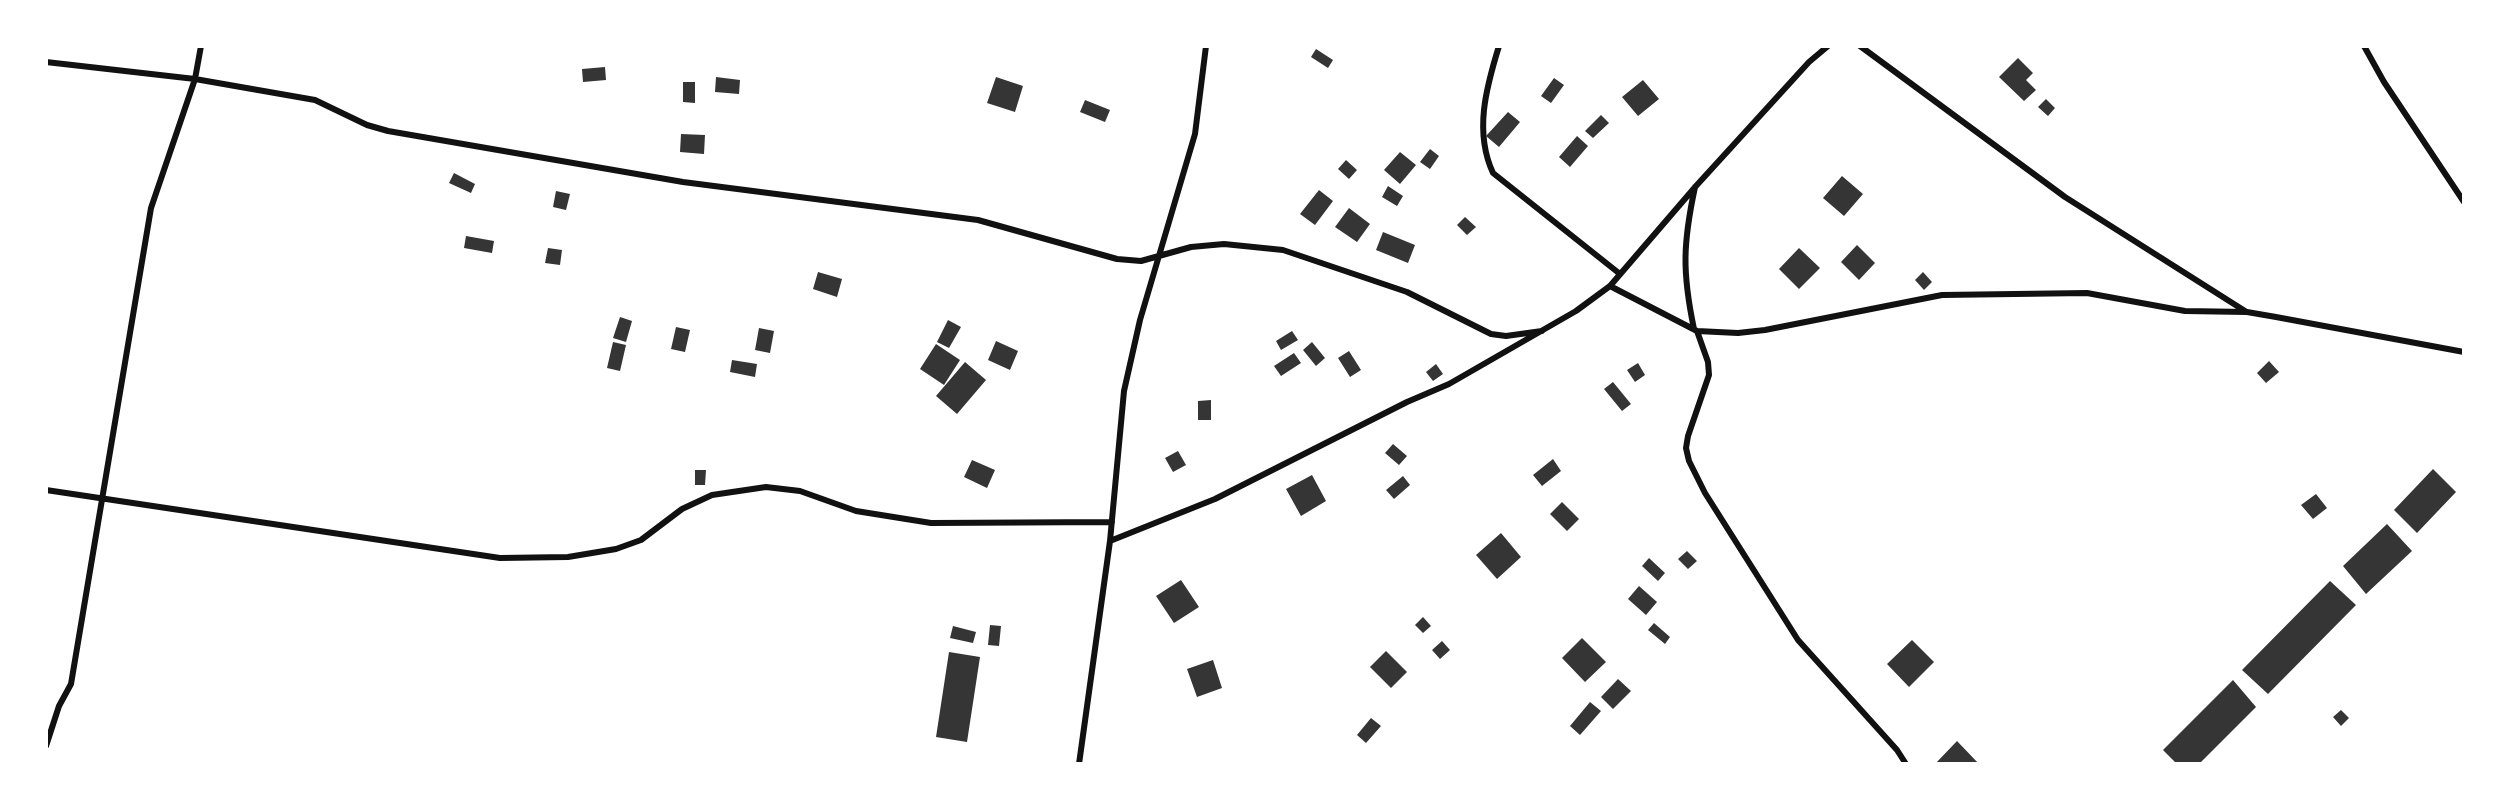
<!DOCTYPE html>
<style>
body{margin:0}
#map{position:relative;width:2510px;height:810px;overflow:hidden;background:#fff;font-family:Overpass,sans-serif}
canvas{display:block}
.frame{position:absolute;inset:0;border:48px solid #fff;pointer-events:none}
</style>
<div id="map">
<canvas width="2510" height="810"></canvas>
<div class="frame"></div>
</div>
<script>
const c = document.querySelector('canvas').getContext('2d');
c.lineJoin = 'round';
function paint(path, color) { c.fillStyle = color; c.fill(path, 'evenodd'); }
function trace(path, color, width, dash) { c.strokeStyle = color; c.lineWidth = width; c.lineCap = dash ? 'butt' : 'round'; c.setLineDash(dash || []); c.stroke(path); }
paint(new Path2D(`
 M1316,49L1333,60L1328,68L1311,57Z
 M2018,58L2033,73L2026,80L2036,90L2024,101L1999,77Z
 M605,67L606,80L583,82L582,69Z
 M716,77L740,80L739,94L715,92Z
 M996,77L1023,86L1015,112L987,103Z
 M1554,78L1564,85L1551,103L1541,96Z
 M1643,80L1659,99L1638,116L1622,97Z
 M683,82H695V103L683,102Z
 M2046,99L2055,108L2048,116L2038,107Z
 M1085,100L1110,110L1105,122L1080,112Z
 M1508,112L1520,122L1499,147L1486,136Z
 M1601,115L1609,123L1593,138L1585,131Z
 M681,134L705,135L704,154L680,152Z
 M1577,136L1588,146L1570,167L1559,157Z
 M1430,149L1439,156L1430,169L1420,162Z
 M1400,152L1416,165L1400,184L1384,170Z
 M1346,160L1357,170L1349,179L1338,169Z
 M454,173L475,184L471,193L449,183Z
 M1842,176L1863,194L1844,216L1823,198Z
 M1388,186L1403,196L1397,206L1382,197Z
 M1319,190L1333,201L1315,225L1300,214Z
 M556,191L570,194L566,210L553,207Z
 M1349,208L1370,224L1357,242L1335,227Z
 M1465,217L1476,227L1467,235L1457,225Z
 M1383,232L1415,245L1408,263L1376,250Z
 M466,236L494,241L492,253L464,248Z
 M1857,245L1875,263L1859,280L1841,262Z
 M548,248L562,250L560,265L545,263Z
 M1799,248L1820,268L1799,289L1779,269Z
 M818,272L842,279L837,297L813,289Z
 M1923,272L1932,282L1924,290L1915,280Z
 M620,317L632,321L626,342L613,338Z
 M948,320L961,327L949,348L937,342Z
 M676,327L690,330L685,352L671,349Z
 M759,328L774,331L770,353L755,350Z
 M1292,331L1298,340L1281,350L1276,341Z
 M996,341L1018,351L1010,370L988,360Z
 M613,342L626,345L620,371L607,368Z
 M1312,342L1325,358L1316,366L1303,350Z
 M936,344L960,360L944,385L920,369Z
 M1349,351L1361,370L1350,377L1338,358Z
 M1294,353L1301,363L1281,376L1274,366Z
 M732,360L757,364L755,377L730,372Z
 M2269,361L2279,372L2266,383L2257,373Z
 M965,362L986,380L957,414L936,396Z
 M1638,363L1645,375L1635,382L1627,370Z
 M1436,364L1443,374L1433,381L1426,372Z
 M1613,382L1631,404L1622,411L1604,389Z
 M1211,400V420H1198V401Z
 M1393,444L1407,456L1399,465L1385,453Z
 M1178,451L1186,465L1173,472L1165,458Z
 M1553,459L1561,471L1542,486L1533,475Z
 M972,460L995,470L987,488L964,477Z
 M2433,469L2456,492L2417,533L2394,510Z
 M695,470H706L705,485H695Z
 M1312,475L1326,501L1301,516L1286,489Z
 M1403,476L1410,485L1394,499L1386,490Z
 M2316,494L2327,508L2313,519L2301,505Z
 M1562,502L1579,519L1567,531L1550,514Z
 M2387,524L2412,551L2366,594L2343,566Z
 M1501,533L1521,557L1497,579L1476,555Z
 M1687,551L1697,561L1688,569L1678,559Z
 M1649,558L1665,573L1658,581L1642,566Z
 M1181,580L1199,607L1174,623L1156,596Z
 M2330,581L2356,605L2268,694L2242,670Z
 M1639,586L1657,602L1646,615L1628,599Z
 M1423,617L1431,626L1423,633L1415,625Z
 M1654,623L1670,637L1665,644L1648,630Z
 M990,625L1001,626L999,646L988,645Z
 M953,626L976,632L973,643L950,638Z
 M1582,638L1606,662L1585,682L1562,658Z
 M1912,640L1934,662L1909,687L1887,664Z
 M1442,641L1450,650L1440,659L1432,650Z
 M1386,651L1407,672L1391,688L1370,667Z
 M949,652L980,657L967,742L936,737Z
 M1213,660L1222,688L1197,697L1187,669Z
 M1618,679L1631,691L1613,709L1601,697Z
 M2233,680L2256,707L2199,764H2177L2163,750Z
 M1590,702L1601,711L1580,735L1570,726Z
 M2341,710L2349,718L2341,726L2333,717Z
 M1371,718L1381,726L1366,743L1357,735Z
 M1957,741L1979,764H1935Z`), '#353535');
trace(new Path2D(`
 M201,46L195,79L315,100L367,125L388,131L683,182L978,220L1117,259L1141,261L1191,247L1224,244L1283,250L1407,292L1491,334L1506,336L1542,331
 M1206,46L1195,134L1140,320L1124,391L1110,541L1215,499L1407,402L1449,384L1576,311L1610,286
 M1499,46C1486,88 1474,132 1493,173L1620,274
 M1828,46L1809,62L1696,186L1610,286L1697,331L1738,333L1765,330L1942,295L2087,293L2185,311L2247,312L2276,317L2464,352
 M1860,46L2065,197L2245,311
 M2364,46L2384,82L2464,202
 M46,62L195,79L151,208L71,684L59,706L46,746
 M1694,329C1682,272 1683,243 1695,187
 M1697,331L1708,362L1709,375L1688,436L1686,448L1689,461L1705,493L1798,640L1897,750L1906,764
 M46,490L500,558L568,557L616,549L641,540L682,509L712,495L766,487L800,491L856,511L931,523L1112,522
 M1079,764L1110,541`), '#111', 6);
</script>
